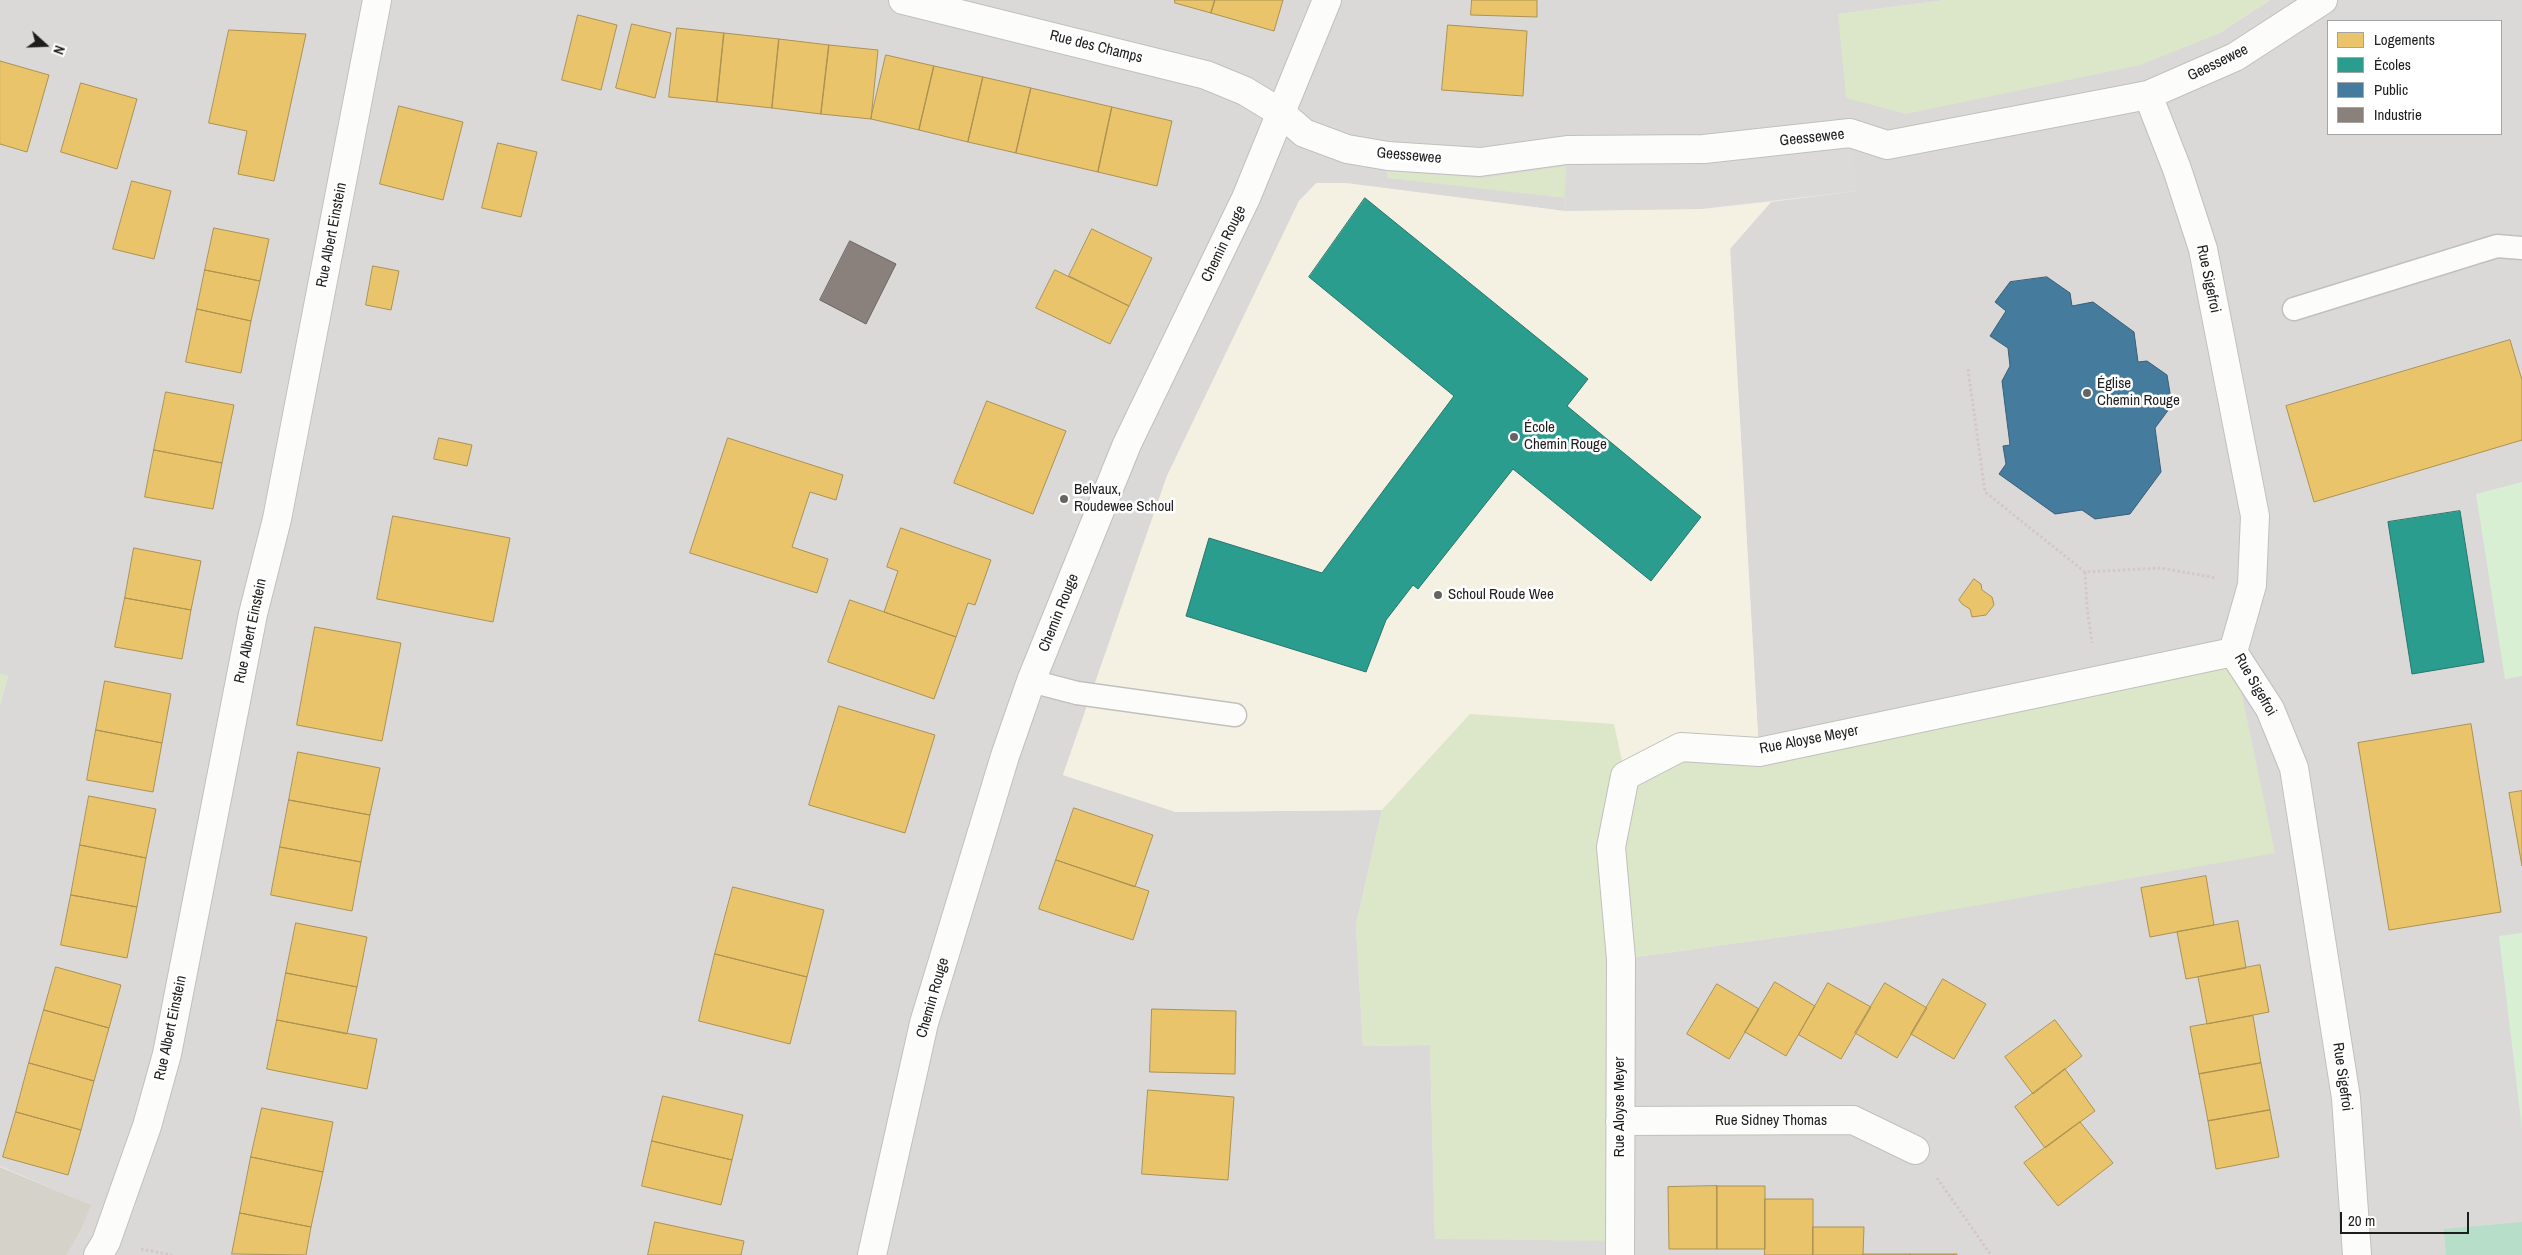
<!DOCTYPE html>
<meta charset="utf-8">
<style>
body{margin:0}
#map{position:relative;width:2522px;height:1255px;overflow:hidden;background:#ece9e6;font-family:"Archivo Narrow",sans-serif}
canvas{display:block}
.legend{position:absolute;left:2327px;top:20px;width:175px;height:115px;box-sizing:border-box;background:#fff;border:1px solid #a5a5a5;margin:0;padding:6px 9px;list-style:none;font-size:15px;color:#1d1d1d}
.legend li{display:flex;align-items:center;gap:10px;height:25px}
.legend b{width:25px;border:1px solid #a5a5a5}
.north{position:absolute;left:20px;top:20px;width:50px;height:50px;-webkit-text-stroke:4px #fff;paint-order:stroke;rotate:110deg;font-size:14px;font-weight:700;line-height:20px;text-align:center;color:#1d1d1d}
.north::after{content:'';display:block;margin:auto;width:18px;height:22px;background:#1d1d1d;clip-path:polygon(50% 0,100% 100%,50% 72%,0 100%)}
.scale{position:absolute;left:2340px;top:1212px;width:129px;height:22px;box-sizing:border-box;border:2px solid #1d1d1d;border-top:0;padding-left:6px;font-size:15px;line-height:18px;white-space:nowrap;color:#1d1d1d;-webkit-text-stroke:4px #fff;paint-order:stroke}
</style>
<div id="map">
<canvas width="2522" height="1255"></canvas>
<ul class="legend">
<li><b style="height:14px;background:#e9c46a"></b>Logements</li>
<li><b style="height:14px;background:#2a9d8f"></b>Écoles</li>
<li><b style="height:14px;background:#457b9d"></b>Public</li>
<li><b style="height:14px;background:#8a817c"></b>Industrie</li>
</ul>
<div class="north">N</div>
<div class="scale">20 m</div>
</div>
<script>
const c = document.querySelector('canvas').getContext('2d');
c.lineJoin = 'round';
function paint(path, color) { c.fillStyle = color; c.fill(path, 'evenodd'); }
function trace(path, color, width, dash) { c.strokeStyle = color; c.lineWidth = width; c.lineCap = dash ? 'butt' : 'round'; c.setLineDash(dash || []); c.stroke(path); }
function write(font, color, halo, rows, align = 'center') {
  c.font = font + ' "Archivo Narrow",sans-serif'; c.lineWidth = 5; c.setLineDash([]); c.textBaseline = 'middle'; c.strokeStyle = halo; c.fillStyle = color; for (const [text, x, y, turn = 0] of rows) {
    c.save(); c.translate(x, y); c.rotate((+turn || 0) * Math.PI / 180); c.textAlign = isNaN(turn) ? turn : align; if (halo) c.strokeText(text, 0, 0); c.fillText(text, 0, 0); c.restore();
  }
}
paint(new Path2D(`
 M0,0H1946L1838,14L2218,34L2270,0H2522V1255H67L81,1230L90,1205L0,1166V705L8,676L0,674ZM2328,21H2501V134H2328ZM1567,150L1857,191L1771,202L1730,248L1759,752L1854,927L1621,959L1435,1239L1430,1045L1363,1046L1356,925L1382,810L1176,812L1063,775L1167,476L1299,201L1316,183H1345L1564,211Z`), '#dbd9d8');
paint(new Path2D(`
 M1317,183H1345L1564,211L1701,209L1771,202L1730,249L1759,752L1625,776L1470,714L1382,810L1176,812L1063,775L1167,476L1299,201Z`), '#f5f1e2');
paint(new Path2D(`
 M0,1167L91,1205L81,1230L67,1255H0Z`), '#d4d2c9');
paint(new Path2D(`
 M1946,0H2270L2218,34L2140,65L1906,114L1846,98L1838,14Z
 M1566,166L1565,198L1387,178V171L1482,178Z
 M2233,652L2275,853L1854,927L1621,959L1620,1241L1435,1239L1430,1045L1363,1046L1356,925L1382,810L1470,714L1614,724L1625,775L1681,747L1759,752Z
 M0,674L8,676L0,705Z`), '#dce6c8');
paint(new Path2D(`
 M2522,482V676L2505,679L2476,494Z
 M2522,933V1129L2499,936Z`), '#d8efd4');
paint(new Path2D(`
 M2522,1222V1255H2446L2444,1229Z`), '#b6dec8');
paint(new Path2D(`
 M1850,133L1857,191L1701,209L1564,211L1567,150Z`), '#dcdad9');
const homes = new Path2D(`
 M1175,0H1215L1211,13L1175,3Z
 M1215,0H1283L1274,31L1211,13Z
 M1472,0H1537V17L1471,15Z
 M578,15L617,25L601,90L562,80Z
 M632,24L671,33L655,98L616,88Z
 M1448,25L1527,31L1523,96L1442,90Z
 M677,28L724,33L717,102L669,97Z
 M229,30L306,34L274,181L238,174L247,131L209,123Z
 M724,33L779,39L772,108L717,102Z
 M779,39L829,45L821,114L772,108Z
 M829,45L878,50L871,119L821,114Z
 M886,55L934,66L919,130L871,119Z
 M0,61L49,75L27,152L0,144Z
 M934,66L983,77L968,142L919,130Z
 M983,77L1031,88L1016,153L968,142Z
 M81,83L137,99L117,169L61,152Z
 M1031,88L1112,107L1098,172L1016,153Z
 M399,106L463,122L443,200L380,184Z
 M1112,107L1172,121L1157,186L1098,172Z
 M498,143L537,152L521,217L482,208Z
 M132,181L171,191L154,259L113,249Z
 M214,228L269,239L260,281L205,270Z
 M1092,229L1152,258L1129,306L1069,276Z
 M373,266L399,271L391,310L366,305Z
 M205,270L260,281L251,321L197,309Z
 M1055,270L1129,306L1110,344L1036,308Z
 M197,309L251,321L241,373L186,362Z
 M2510,340L2522,380V440L2314,502L2286,406Z
 M166,392L234,405L222,463L154,450Z
 M987,401L1066,431L1033,514L954,483Z
 M439,438L472,445L467,466L434,459Z
 M728,438L843,475L836,500L810,492L792,547L828,559L817,593L690,553Z
 M154,450L222,463L213,509L145,497Z
 M393,516L510,538L493,622L377,599Z
 M901,528L991,560L975,605L968,603L956,637L884,612L898,571L887,567Z
 M134,548L201,561L191,610L125,598Z
 M1974,579L1981,584L1982,590L1992,597L1994,605L1986,615L1972,617L1970,609L1962,604L1959,600Z
 M125,598L191,610L182,659L115,647Z
 M850,600L956,637L934,699L828,662Z
 M315,627L401,643L382,741L297,725Z
 M105,681L171,694L162,743L96,730Z
 M839,706L935,735L905,833L809,805Z
 M2471,724L2501,912L2389,930L2358,743Z
 M96,730L162,743L153,792L87,780Z
 M298,752L380,768L370,815L289,800Z
 M2522,791V866L2509,793Z
 M89,796L156,809L146,858L80,845Z
 M289,800L370,815L361,862L280,847Z
 M1074,808L1153,835L1135,887L1056,860Z
 M80,845L146,858L137,907L71,895Z
 M280,847L361,862L352,911L271,895Z
 M1056,860L1149,891L1133,940L1039,909Z
 M2206,876L2214,925L2150,937L2141,888Z
 M733,887L824,910L807,977L715,954Z
 M71,895L137,907L127,958L61,945Z
 M2238,921L2246,968L2186,979L2177,932Z
 M296,923L367,937L357,987L286,973Z
 M715,954L807,977L790,1044L699,1021Z
 M2260,965L2269,1012L2207,1024L2198,977Z
 M56,967L121,985L109,1028L44,1010Z
 M286,973L357,987L347,1034L277,1020Z
 M1943,979L1986,1004L1954,1059L1911,1034Z
 M1775,982L1815,1006L1786,1056L1745,1032Z
 M1828,983L1871,1007L1841,1059L1799,1035Z
 M1885,983L1927,1008L1897,1058L1855,1033Z
 M1717,984L1759,1009L1729,1059L1687,1034Z
 M1152,1009L1236,1011L1235,1074L1150,1072Z
 M44,1010L109,1028L94,1081L29,1063Z
 M2253,1016L2261,1063L2199,1074L2190,1027Z
 M277,1020L377,1039L367,1089L267,1069Z
 M2055,1020L2082,1056L2033,1094L2005,1057Z
 M29,1063L94,1081L81,1130L16,1112Z
 M2261,1063L2270,1110L2208,1121L2199,1074Z
 M2065,1069L2095,1111L2045,1148L2015,1107Z
 M1148,1090L1234,1097L1228,1180L1142,1174Z
 M663,1096L743,1115L732,1160L652,1141Z
 M262,1108L333,1122L323,1172L251,1157Z
 M2270,1110L2279,1157L2216,1169L2208,1121Z
 M16,1112L81,1130L68,1175L3,1157Z
 M2080,1122L2113,1163L2058,1206L2024,1163Z
 M652,1141L732,1160L721,1205L642,1186Z
 M251,1157L323,1172L311,1227L240,1213Z
 M1717,1186H1765V1249H1717Z
 M1717,1186V1249H1669L1668,1187Z
 M1765,1199H1813V1255H1765Z
 M240,1213L311,1227L306,1255L232,1254Z
 M655,1222L744,1241L741,1255H648Z
 M1813,1227H1864L1863,1255H1813Z
 M1863,1254H1910V1255H1863Z
 M1910,1254H1957V1255H1910Z`);
paint(homes, '#e9c46a');
trace(homes, '#ac9253', 1);
const schools = new Path2D(`
 M1365,198L1588,379L1567,406L1701,517L1651,581L1513,469L1418,589L1413,585L1386,620L1366,672L1186,616L1209,538L1322,573L1454,396L1309,277Z
 M2460,511L2484,662L2412,674L2388,522Z`);
paint(schools, '#2a9d8f');
trace(schools, '#26776d', 1);
const public = new Path2D(`
 M2047,277L2070,293L2072,306L2093,302L2134,332L2138,362L2147,361L2167,375L2172,405L2155,428L2161,472L2130,514L2095,519L2082,510L2055,514L1999,474L2006,464L2003,446L2010,445L2002,381L2010,366L2008,348L1990,336L2006,311L1995,302L2010,282Z`);
paint(public, '#457b9d');
trace(public, '#395f77', 1);
const industry = new Path2D(`
 M850,241L896,264L866,324L820,300Z`);
paint(industry, '#8a817c');
trace(industry, '#696360', 1);
const service = new Path2D(`
 M2294,309L2497,246L2522,248
 M1031,681L1077,693L1235,715`);
const minor = new Path2D(`
 M903,0L1206,75L1245,91L1281,113L1304,133L1347,149L1388,156L1480,162L1567,150L1704,149L1850,133L1887,145L2148,95L2235,57L2323,0
 M2148,95L2177,169L2203,249L2255,516L2252,585L2233,652L2270,709L2294,768L2346,1098L2357,1255
 M1620,1121L1853,1120L1915,1150
 M98,1255L106,1242L147,1126L167,1054L253,614L277,519L377,0
 M872,1255L924,1023L1005,756L1031,681L1127,444L1246,198L1327,0
 M1620,1255L1621,959L1611,847L1625,776L1681,747L1759,752L2233,652`);
trace(service, '#c1c0be', 25);
trace(minor, '#c1c0be', 30);
trace(new Path2D(`
 M1968,369L1985,492L2085,572L2161,568L2216,578
 M2085,572L2087,607L2092,643
 M1937,1178L1991,1255
 M141,1249L172,1255`), '#d5c7c7', 3, [2.5, 2.5]);
trace(service, '#fcfcfb', 22);
trace(minor, '#fcfcfb', 28);
for (const [x, y, r, color] of [
 [2087,393,5,"#656463"],
 [1514,437,5,"#656463"],
 [1064,499,5,"#656463"],
 [1438,595,5,"#656463"]
]) { const dot = new Path2D(); dot.arc(x, y, r, 0, 2 * Math.PI); c.fillStyle = color; c.fill(dot); trace(dot, '#fff', 2); }
write('15px', '#1d1d1d', '#fff', [
 ["Rue des Champs",1096,47,14],
 ["Geessewee",2218,63,-26],
 ["Geessewee",1812,138,-6],
 ["Geessewee",1409,156,5],
 ["Rue Albert Einstein",332,235,-79],
 ["Chemin Rouge",1224,244,-64],
 ["Rue Sigefroi",2208,279,78],
 ["Chemin Rouge",1059,613,-68],
 ["Rue Albert Einstein",251,631,-78],
 ["Rue Sigefroi",2255,685,60],
 ["Rue Aloyse Meyer",1809,740,-11],
 ["Chemin Rouge",933,998,-74],
 ["Rue Albert Einstein",171,1028,-78],
 ["Rue Sigefroi",2342,1077,82],
 ["Rue Aloyse Meyer",1620,1107,-90],
 ["Rue Sidney Thomas",1771,1121]
]);
write('15px', '#1d1d1d', '#fff', [
 ["Église",2097,384],
 ["Chemin Rouge",2097,401],
 ["École",1524,428],
 ["Chemin Rouge",1524,445],
 ["Belvaux,",1074,490],
 ["Roudewee Schoul",1074,507],
 ["Schoul Roude Wee",1448,595]
], 'left');
</script>
